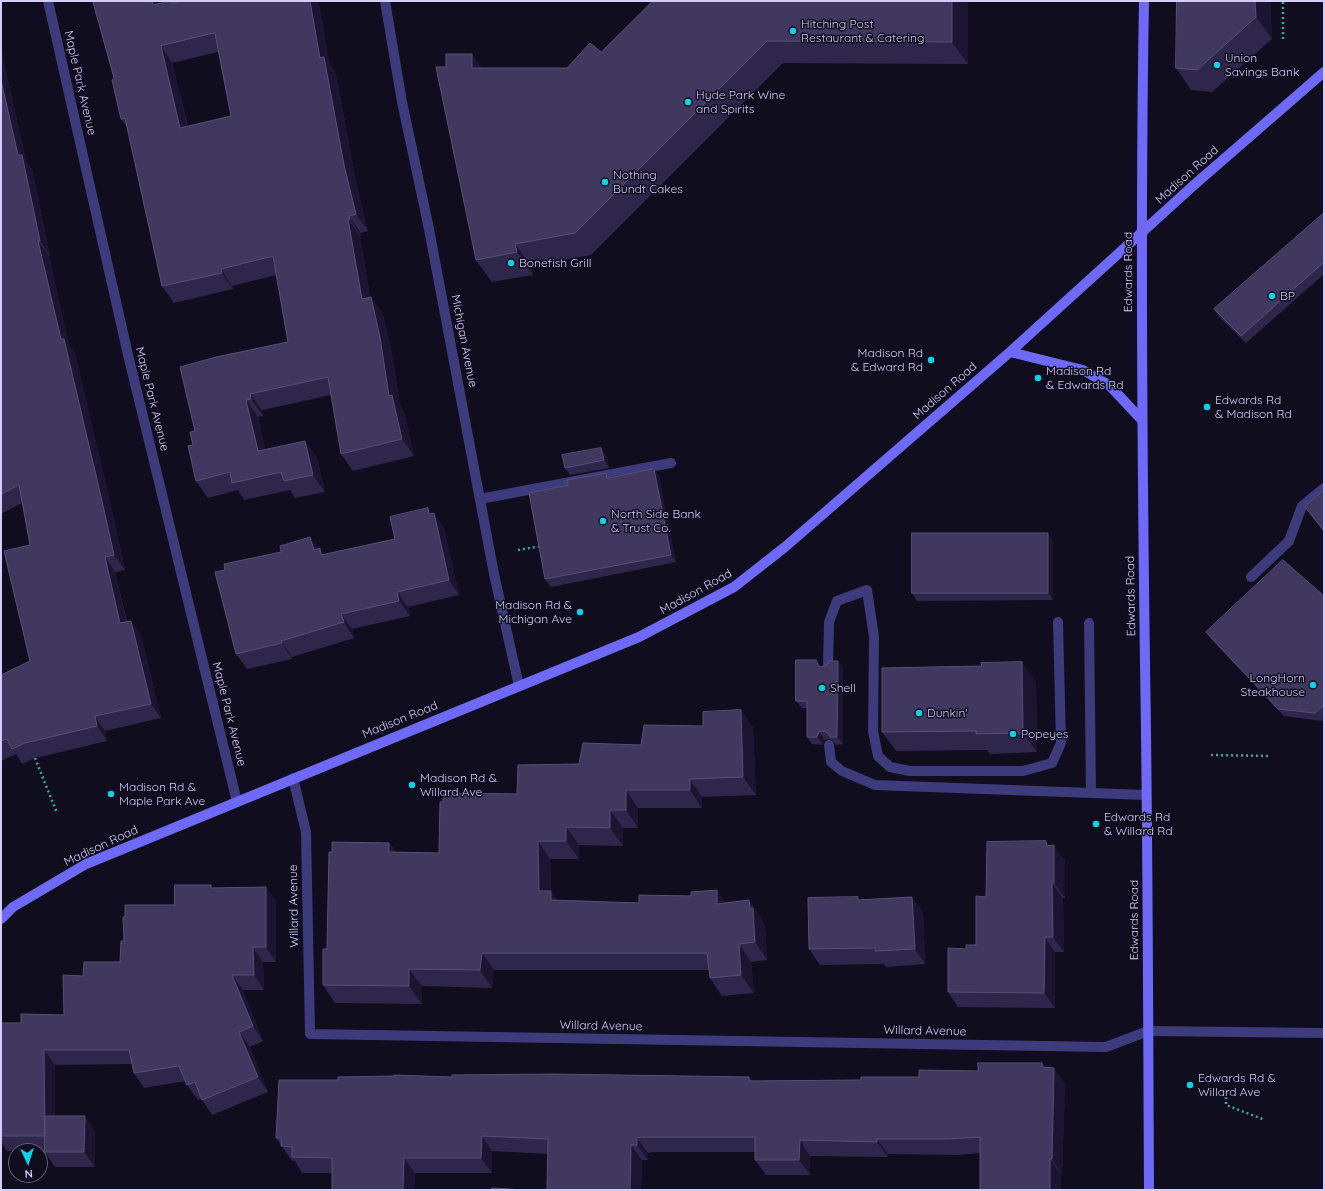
<!DOCTYPE html>
<style>
body{margin:0}
#map{position:relative;width:1325px;height:1191px;overflow:hidden;background:#100d1e;font-family:Quicksand,sans-serif}
canvas{display:block}
.frame{position:absolute;inset:0;border:2px solid #d3cdfc;pointer-events:none}
.north{position:absolute;left:8px;top:1143px;width:40px;height:40px;box-sizing:border-box;background:#100d1e;border:1px solid #5e5a77;border-radius:50%;rotate:176deg;font-size:11px;font-weight:700;line-height:16px;text-align:center;color:#d3cdfc}
.north::after{content:'';display:block;margin:auto;width:14px;height:18px;background:#0cd3e9;clip-path:polygon(50% 0,100% 100%,50% 72%,0 100%)}
</style>
<div id="map">
<canvas width="1325" height="1191"></canvas>
<div class="frame"></div>
<div class="north">N</div>
</div>
<script>
const c = document.querySelector('canvas').getContext('2d');
c.lineJoin = 'round';
function trace(path, color, width, dash) { c.strokeStyle = color; c.lineWidth = width; c.lineCap = dash ? 'butt' : 'round'; c.setLineDash(dash || []); c.stroke(path); }
function paint(path, color) { c.fillStyle = color; c.fill(path, 'evenodd'); }
function write(font, color, halo, rows, align = 'center') {
  c.font = font + ' Quicksand,sans-serif'; c.lineWidth = 3; c.setLineDash([]); c.textBaseline = 'middle'; c.strokeStyle = halo; c.fillStyle = color; for (const [text, x, y, turn = 0] of rows) {
    c.save(); c.translate(x, y); c.rotate((+turn || 0) * Math.PI / 180); c.textAlign = isNaN(turn) ? turn : align; if (halo) c.strokeText(text, 0, 0); c.fillText(text, 0, 0); c.restore();
  }
}
trace(new Path2D(`
 M1283,39V1
 M518,550L542,546
 M1211,755L1269,756
 M35,758L57,813
 M1226,1092V1105L1265,1120`), '#34aaa3', 2.5, [2, 3]);
trace(new Path2D(`
 M480,499L671,463
 M1251,577L1289,541L1302,506L1324,488
 M1089,623L1091,792
 M828,668L829,622L837,601L867,590L874,637L873,731L878,756L890,767L910,771H1023L1052,763L1061,743L1058,622
 M829,745L831,762L842,771L875,785L1146,795
 M1148,1031L1324,1033`), '#3d3b7b', 10);
trace(new Path2D(`
 M48,1L129,359L237,802
 M385,1L402,102L428,224L494,574L519,686
 M293,778L306,832L310,1034L1106,1047L1148,1031`), '#3d3b7b', 10);
trace(new Path2D(`
 M1144,1C1140,222 1142,443 1145,664C1148,839 1148,1015 1149,1190
 M1010,352L1083,370L1109,385L1141,419
 M1,919L13,907L86,864L639,637L734,587L785,547L1010,352L1194,185L1324,72`), '#6e6af7', 10);
paint(new Path2D(`
 M93,1H157L158,4L170,1L172,3L330,65L336,74L356,182L368,231L361,233V236H360L370,297H371L383,314L392,354L400,406L404,412L414,456L353,471L341,454L331,395L262,410L263,416L258,417L265,450L305,441L317,458L325,492L295,498L290,490L244,500L238,490L208,498L196,481L193,445L195,431L288,342L276,275L232,286L233,289L174,303L162,286L127,127L121,119L114,79ZM218,52L231,116L188,126L172,63Z
 M653,1H968V64L783,63L591,255L531,266L533,275L492,282L476,260L446,67L472,54L481,68H567L601,52Z
 M1270,1L1272,39L1212,92L1191,90L1176,68Z
 M1,49L26,161L32,169L50,256H49L69,345L75,353L113,515L125,570L115,572L127,621L141,635L161,718L105,731L107,741L35,758L22,764L16,754L1,761V675L30,661V545L22,503L1,514Z
 M1324,213V274L1246,343L1219,317L1214,309Z
 M606,455L609,468L570,475L565,468Z
 M654,469L659,477L676,562L551,587L545,579L609,477Z
 M1324,490V532L1305,507Z
 M432,513L444,528L459,595L408,607L410,616L352,629L354,638L292,657V659L247,669L236,654L318,549L324,555L395,539Z
 M1053,541V600L917,601L912,593Z
 M1324,596V718L1321,721L1284,716L1212,640L1206,632Z
 M820,666L823,667L843,668V744L836,745L832,740L829,739L825,740L823,745L812,744L807,737V708H802L796,701Z
 M982,666L1036,682L1037,752L990,754L987,750L896,751L882,732Z
 M741,710L753,728L756,795L702,797V808H638V828H623V846L579,845V859H550L551,891L557,900L639,903H726L749,900L762,918V921L765,926L767,960L751,962L754,993L722,996L710,978L709,970H494L492,988L422,986V1004L335,1003L323,985L327,949L389,843L396,852L439,853L517,794L579,764L703,726Z
 M1049,845L1065,860V898H1063L1064,952H1055V1008L958,1007L948,992L976,945L986,897Z
 M266,887L276,902V962H263L264,990H243L263,1041L250,1047L268,1092L212,1115L201,1098L198,1100L187,1085L186,1081L144,1088L134,1073L132,1064L55,1065V1116H85L95,1132V1167H55L45,1152V1151H7L1,1142V1023H21L64,1015L83,976L120,962L124,941L125,917L174,905L213,888Z
 M912,897L923,912L925,964L886,967L884,964L820,965L809,949L860,900Z
 M1042,1063L1045,1067L1065,1083L1062,1175L1061,1174V1190H980V1153L958,1155L888,1154V1157L810,1156V1175H766L755,1160V1152H653L648,1153V1160H642L641,1190H547L548,1154L492,1151V1173H415L414,1190H332V1173H302L295,1161H292L276,1138L338,1080L452,1077H749L752,1081L861,1080L919,1077L978,1071Z`), '#2e274b');
paint(new Path2D(`
 M150,1H157L160,11L165,22Z
 M310,1H319L330,65L336,74L356,182L368,231L356,214L320,58Z
 M952,1H968V64L952,42Z
 M1255,1H1270L1272,39L1256,17Z
 M161,46L172,63L192,145L180,128Z
 M1,49L26,161L32,169L50,256L40,241L18,155L1,80Z
 M472,54L487,76L472,68Z
 M349,216L361,233V236L350,219Z
 M348,219L360,236L373,316L362,299Z
 M38,241L49,256L69,345L75,353L113,515L125,570L114,555L61,339Z
 M515,244L531,266L533,275L517,252Z
 M221,269L232,286L233,289L222,273Z
 M371,297L383,314L392,354L400,406L404,412L414,456L402,439L389,396Z
 M250,394L262,410L263,416L251,399Z
 M246,400L258,417L270,468L258,451Z
 M305,441L317,458L325,492L313,475Z
 M601,448L606,455L609,468L604,460Z
 M654,469L659,477L676,562L671,555Z
 M428,508L435,518L434,513L444,528L459,595L449,580Z
 M1048,533L1053,541V600L1048,593Z
 M310,537L321,552L320,548L330,563L314,550Z
 M105,557L115,572L130,637L120,623Z
 M397,592L408,607L410,616L399,601Z
 M341,614L352,629L354,638L344,622Z
 M131,621L141,635L161,718L151,704Z
 M281,641L292,657V659L282,643Z
 M838,661L843,668V744L837,737Z
 M1022,662L1036,682L1037,752L1023,733Z
 M741,710L753,728L756,795L743,777Z
 M95,716L105,731L107,741L97,726Z
 M819,732L825,740L823,745L817,737Z
 M690,779L702,797V808L690,790Z
 M626,790L638,808V828L626,810Z
 M610,810L623,828V846L610,828Z
 M566,827L579,845V859L566,841Z
 M538,841L550,859L551,891L563,909L539,891Z
 M1046,841L1054,852V845L1065,860V898L1054,883Z
 M389,843L402,861L389,852Z
 M1052,883L1063,898L1064,952L1053,937Z
 M266,887L276,902V962L266,947Z
 M717,890L729,908L717,904Z
 M912,897L923,912L925,964L915,949Z
 M749,900L762,918V921L765,926L767,960L755,942L750,908Z
 M1045,937L1055,952V1008L1044,993Z
 M739,944L751,962L754,993L741,975Z
 M253,947L263,962L264,990L254,975Z
 M482,953L494,970L492,988L480,970Z
 M409,969L422,986V1004L409,986Z
 M232,975L243,990L263,1041L253,1026Z
 M239,1032L250,1047L268,1092L258,1077Z
 M44,1050L55,1065V1151L45,1136Z
 M1054,1068L1065,1083L1062,1175L1052,1159Z
 M85,1116L95,1132V1167L84,1152Z
 M482,1136L492,1151V1173L481,1158Z
 M637,1138L648,1153V1160L637,1145Z
 M877,1139L888,1154V1157L877,1142Z
 M800,1140L810,1156V1175L799,1160Z
 M631,1145L642,1160L641,1190H630Z
 M404,1158L415,1173L414,1190H403Z
 M1050,1159L1061,1174V1190H1050Z`), '#1b1531');
const building = new Path2D(`
 M93,1H152L153,5L170,1L171,3L182,1H310L320,58L324,57L344,165L356,214L349,216L350,219H348L362,299L371,297L380,337L389,396L392,395L402,439L341,454L328,377L250,394L251,399L246,400L258,451L305,441L313,475L284,481L281,472L232,483L230,472L196,481L188,446L193,445L190,432L195,431L180,367L216,357L288,342L273,256L221,269L222,273L162,286L125,118L121,119L112,80L114,79ZM215,33L231,116L180,128L161,46Z
 M653,1H952V42L767,41L575,233L515,244L517,252L476,260L436,67H446V54H472V68H567L590,43L601,52Z
 M1177,1H1255L1256,17L1197,70L1176,68Z
 M1,80L18,155H22L40,241H38L61,339H64L102,501L114,555L105,557L120,623L131,621L151,704L95,716L97,726L25,743L12,749L7,739L1,741V675L30,661L4,551L30,545L19,485L1,494Z
 M1324,213V262L1241,336L1214,309Z
 M601,448L604,460L565,468L562,455Z
 M654,469L671,555L545,579L529,493L568,485L567,480L606,473L607,478Z
 M1324,490V531L1305,507Z
 M428,508L429,514L434,513L449,580L397,592L399,601L341,614L344,622L281,641L282,643L236,654L215,572L225,570L224,564L281,552L280,546L310,537L314,550L320,548L321,555L395,539L390,517Z
 M912,533H1048V593H912Z
 M1283,560L1324,596V705L1315,713L1278,709L1206,632Z
 M796,660H816L819,666L823,667L828,664L829,661H838L837,737H830L828,733L823,731L819,732L817,737H807V701H796Z
 M1022,662L1023,733L976,734V731L882,732V668L982,666L981,663Z
 M741,710L743,777L690,779V790H626V810H610V828L566,827V841H538L539,891H551V900L639,903V895L691,896V892L717,890V904L749,900L750,908H753L755,942L739,944L741,975L710,978L707,953H482L480,970L409,969V986L323,985V949H327L329,852H332V842L389,843V852L439,853L440,802H443V793L517,794L518,765L579,764L583,743L641,745L644,725L703,726V712Z
 M1046,841L1047,846L1054,845V883H1052L1053,937H1045L1044,993L948,992V948L966,949V945H976V896L986,897L987,842Z
 M175,885H211V888L266,887V947H253L254,975H232L253,1026L239,1032L258,1077L202,1100L195,1082L187,1085L179,1066L134,1073L129,1050H44L45,1136H1V1023H21V1014L64,1015L63,975L83,976L84,962H120L121,941H124L123,917H125V905H174Z
 M858,897V900L912,897L915,949L875,951V948L809,949L808,898Z
 M978,1063H1042V1067L1054,1068L1052,1159H1050V1190H980V1137L947,1139H877V1142L800,1140L799,1160H755V1137H642L637,1138V1145H631L630,1190H547L548,1139L482,1136L481,1158H404L403,1190H332V1158L292,1157V1147L281,1146V1138H276L279,1080H338V1077L394,1076V1075L452,1077V1075L554,1074L749,1077V1081L861,1080V1077H919V1070L978,1071Z
 M45,1116H85L84,1152H45Z
 M492,1188L525,1190H492Z`);
paint(building, '#40385e');
trace(building, '#575077', 1);
for (const [x, y, r, color] of [
 [793,31,4,"#0cd3e9"],
 [1217,65,4,"#0cd3e9"],
 [688,102,4,"#0cd3e9"],
 [605,182,4,"#0cd3e9"],
 [511,263,4,"#0cd3e9"],
 [1272,296,4,"#0cd3e9"],
 [931,360,4,"#0cd3e9"],
 [1038,378,4,"#0cd3e9"],
 [1207,407,4,"#0cd3e9"],
 [603,521,4,"#0cd3e9"],
 [580,612,4,"#0cd3e9"],
 [1313,685,4,"#0cd3e9"],
 [822,688,4,"#0cd3e9"],
 [919,713,4,"#0cd3e9"],
 [1013,734,4,"#0cd3e9"],
 [412,785,4,"#0cd3e9"],
 [111,794,4,"#0cd3e9"],
 [1096,824,4,"#0cd3e9"],
 [1190,1085,4,"#0cd3e9"]
]) { const dot = new Path2D(); dot.arc(x, y, r, 0, 2 * Math.PI); c.fillStyle = color; c.fill(dot); trace(dot, '#100d1e', 1.5); }
write('12px', '#d3cdfc', '#100d1e', [
 ["Hitching Post",801,24],
 ["Restaurant & Catering",801,38],
 ["Union",1225,58],
 ["Savings Bank",1225,72],
 ["Hyde Park Wine",696,95],
 ["and Spirits",696,109],
 ["Nothing",613,175],
 ["Bundt Cakes",613,189],
 ["Bonefish Grill",519,263],
 ["BP",1280,296],
 ["Madison Rd",923,353,"right"],
 ["& Edward Rd",923,367,"right"],
 ["Madison Rd",1046,371],
 ["& Edwards Rd",1046,385],
 ["Edwards Rd",1215,400],
 ["& Madison Rd",1215,414],
 ["North Side Bank",611,514],
 ["& Trust Co.",611,528],
 ["Madison Rd &",572,605,"right"],
 ["Michigan Ave",572,619,"right"],
 ["LongHorn",1305,678,"right"],
 ["Steakhouse",1305,692,"right"],
 ["Shell",830,688],
 ["Dunkin'",927,713],
 ["Popeyes",1021,734],
 ["Madison Rd &",420,778],
 ["Willard Ave",420,792],
 ["Madison Rd &",119,787],
 ["Maple Park Ave",119,801],
 ["Edwards Rd",1104,817],
 ["& Willard Rd",1104,831],
 ["Edwards Rd &",1198,1078],
 ["Willard Ave",1198,1092]
], 'left');
write('12px', '#d3cdfc', '#100d1e', [
 ["Maple Park Avenue",80,83,77],
 ["Madison Road",1187,175,-42],
 ["Edwards Road",1128,272,-90],
 ["Michigan Avenue",464,341,79],
 ["Madison Road",945,391,-41],
 ["Maple Park Avenue",152,399,76],
 ["Madison Road",696,592,-29],
 ["Edwards Road",1131,596,-91],
 ["Maple Park Avenue",229,714,76],
 ["Madison Road",400,720,-22],
 ["Madison Road",101,846,-25],
 ["Willard Avenue",294,906,-91],
 ["Edwards Road",1134,920,-90],
 ["Willard Avenue",601,1026,1],
 ["Willard Avenue",925,1031,1]
]);
</script>
